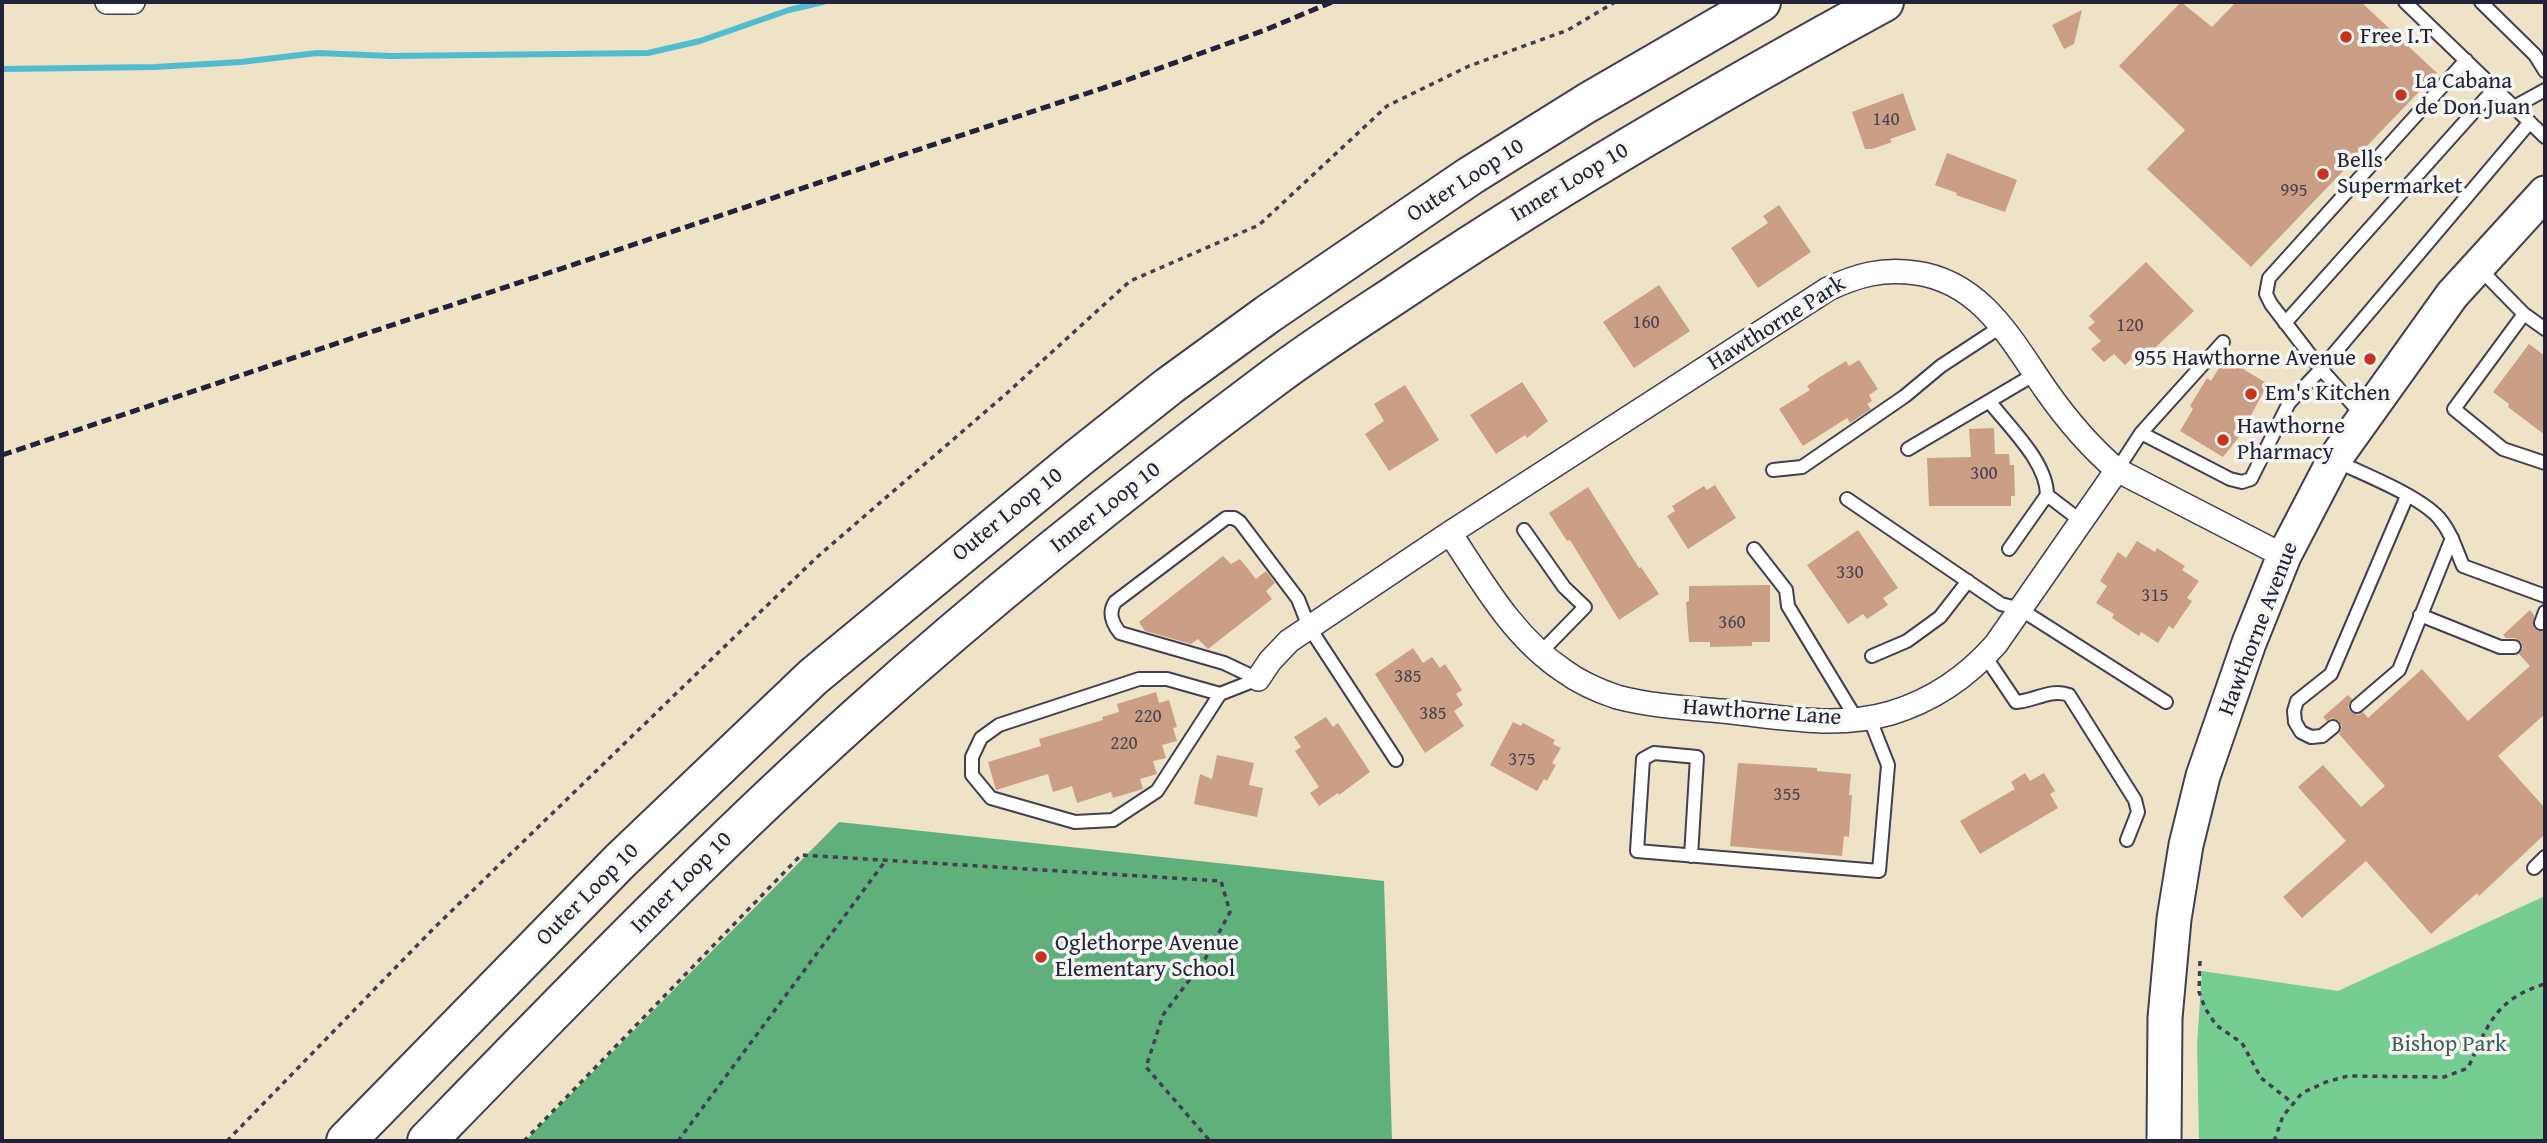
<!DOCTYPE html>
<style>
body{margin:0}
#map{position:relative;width:2547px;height:1143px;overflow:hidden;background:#eee3c7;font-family:"Gentium Book Plus",serif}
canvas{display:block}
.frame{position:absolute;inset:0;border:4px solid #22223b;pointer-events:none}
</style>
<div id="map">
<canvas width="2547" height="1143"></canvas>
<div class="frame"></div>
</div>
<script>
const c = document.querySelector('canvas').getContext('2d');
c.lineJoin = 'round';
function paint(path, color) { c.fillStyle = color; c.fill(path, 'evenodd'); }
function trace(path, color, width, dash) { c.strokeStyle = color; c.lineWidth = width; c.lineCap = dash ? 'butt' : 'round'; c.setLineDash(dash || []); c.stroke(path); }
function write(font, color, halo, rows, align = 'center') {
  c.font = font + ' "Gentium Book Plus",serif'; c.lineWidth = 7; c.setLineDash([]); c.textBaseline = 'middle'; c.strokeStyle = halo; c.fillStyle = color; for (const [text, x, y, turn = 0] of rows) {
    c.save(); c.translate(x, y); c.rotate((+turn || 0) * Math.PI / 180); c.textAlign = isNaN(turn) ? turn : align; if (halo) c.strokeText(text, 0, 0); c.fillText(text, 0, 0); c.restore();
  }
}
paint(new Path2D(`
 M2545,896V1141H2199L2197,1045L2202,971L2338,991Z`), '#76cd92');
paint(new Path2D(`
 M839,822L1384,881L1392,1141H525Z`), '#60b07c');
trace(new Path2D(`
 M2,69L155,67L241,62L317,53L391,56L648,53L700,41L789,10L823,2
 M2545,994V995`), '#52bccf', 6);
paint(new Path2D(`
 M2181,2L2212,27L2236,2H2361L2437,73L2251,267L2147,169L2185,130L2119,66Z
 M2082,10L2074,44L2064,49L2052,25Z
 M1903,93L1916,130L1890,139L1892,142L1872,149H1865L1852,112Z
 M1947,153L2017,180L2005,212L1956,195L1957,193L1935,185Z
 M1779,205L1811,252L1758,288L1731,248L1768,223L1763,216Z
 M2146,262L2194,311L2137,365L2131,359L2125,365L2114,354L2104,362L2091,349L2101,341L2088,328L2095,322L2089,316Z
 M1659,285L1690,331L1634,368L1603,322Z
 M2529,344L2545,356V435L2508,407L2509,404L2493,392Z
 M2225,358L2268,384L2239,437L2223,457L2180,431L2193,409L2190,406L2207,378L2211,381Z
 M1859,360L1878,389L1869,395L1872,401L1867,404L1871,409L1850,423L1847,418L1803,446L1779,409L1810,390L1807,386L1820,377L1846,361L1849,366Z
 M1522,382L1548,421L1527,438L1525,435L1496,454L1470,415Z
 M1405,385L1439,440L1389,471L1365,434L1384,421L1374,404Z
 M1994,428L1995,454H2009L2010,465H2014L2015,496H2011V506H1929L1927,458L1971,457L1969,429Z
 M1715,485L1736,518L1688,549L1667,516L1675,511L1672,506L1704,486L1707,490Z
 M1588,487L1639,568L1641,567L1659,594L1619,620L1570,540L1567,541L1549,513Z
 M1858,530L1898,588L1883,598L1888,605L1867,619L1863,614L1848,624L1807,565Z
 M2137,541L2155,552L2157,548L2185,566L2182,570L2199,581L2187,598L2192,601L2173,629L2169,626L2158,643L2141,632L2139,636L2112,618L2114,614L2096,603L2107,586L2100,581L2118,552L2126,558Z
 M1223,556L1231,564L1240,559L1256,579L1266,571L1275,583L1266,591L1272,599L1208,649L1198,639L1191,644L1145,631L1139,622Z
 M1770,585V642H1752V646L1710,647V642H1689L1686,602L1689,601V586Z
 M2530,610L2534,615V628L2539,631L2545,630V714L2498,756L2545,808V834L2479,896L2477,893L2431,934L2366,861L2302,918L2283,897L2346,841L2298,787L2323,765L2361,807L2385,786L2339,734L2342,726L2339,721L2332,718L2327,721L2323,717L2348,695L2352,699L2348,707L2351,712L2358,715L2363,712L2368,718L2422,669L2468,721L2530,666L2519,654L2523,648L2521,642L2515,638H2506L2503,635Z
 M1413,648L1423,663L1432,657L1440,668L1445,664L1462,690L1456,694L1463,705L1454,711L1464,726L1425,753L1375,674Z
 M1156,692L1159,703L1169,700L1177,727L1173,728L1177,741L1162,745L1166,758L1153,761L1157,774L1140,779L1143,789L1113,798L1111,792L1077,803L1072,786L1053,792L1048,774L996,790L988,762L1041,746L1039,739L1103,720L1102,717L1119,712L1117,704Z
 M1326,717L1333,727L1338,723L1370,772L1339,795L1338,793L1319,806L1310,793L1319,787L1295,751L1301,747L1294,737Z
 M1513,722L1521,726L1523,723L1555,740L1553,744L1561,748L1552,763L1556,765L1547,781L1544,779L1537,791L1490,765Z
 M1217,755L1254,763L1249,785L1263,788L1257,817L1194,804L1200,774L1212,779Z
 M1738,763L1817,768V771L1851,774L1849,795H1852L1849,837L1844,836L1842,856L1730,846Z
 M2025,773L2030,781L2044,773L2055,791L2050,794L2058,808L1980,854L1960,821L2015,789L2011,782Z`), '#cb9f86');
const service = new Path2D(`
 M2405,2L2545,137
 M2481,2L2535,55L2545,71
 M2514,107L2545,90
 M2478,267L2524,314L2545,329
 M2524,314L2454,409L2503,449L2545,463
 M2285,323L2495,88
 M1989,401C2009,427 2047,462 2047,495L2009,549
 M2363,416L2321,369L2271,304L2266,294L2269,278L2466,60
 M2141,433L2230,479L2242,482L2251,479L2289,403L2321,369L2530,122
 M1908,449L2035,374
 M2334,460C2363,474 2418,495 2439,518C2451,532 2456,549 2463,566L2545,596
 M1773,470L1802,467L1905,396L1941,366L2002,326
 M2117,470L2141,433L2223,342
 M2047,495L2081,521
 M1847,499L2001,604L2020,609L2166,702
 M1524,530L1564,587L1585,607L1540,653
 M1754,549L1786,590L1788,606L1857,720
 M2420,615L2500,647H2514
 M2541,623L2545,612
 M1872,656L1907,641L1940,617L1968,581
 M1985,656L2016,702C2034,701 2052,688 2069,695L2135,800L2138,812L2127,840
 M1258,679L1224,663L1120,633C1112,623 1108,613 1115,602L1226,518H1234L1240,522L1298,599L1309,627L1396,760
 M1220,694L1157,791L1113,820L1075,822L991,798L972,775V757L981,738L999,725L1139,679H1167L1220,694L1258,679
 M2357,706L2399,670L2452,538
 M2333,727L2322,736L2311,737L2301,732L2295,722L2294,711L2297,701L2331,674L2407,496
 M1691,856L1697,757L1654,753L1643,759L1637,851L1879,871L1888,765L1869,717
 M2534,868L2545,857`);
const minor = new Path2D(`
 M107,2H133
 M1450,533C1483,583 1513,637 1564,671C1579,682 1599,691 1617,697C1651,706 1687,708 1722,711C1778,717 1836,729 1891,713C1934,700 1967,677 1996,644L2117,470
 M1258,679L1270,661L1289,641L1450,533L1828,289C1858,275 1883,268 1916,273C1982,282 2012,341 2046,390C2067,420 2090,447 2117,470L2284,556`);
const secondary = new Path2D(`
 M2164,1141L2165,1018L2174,919L2186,845L2203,776L2249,643L2284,556L2334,460L2452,295L2545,193`);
const motorway = new Path2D(`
 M346,1141L620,861L813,677L1077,459L1169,386L1268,314L1470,176L1587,103L1761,2
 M427,1141C568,996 709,850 859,715C991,596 1130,485 1272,379C1312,349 1354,322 1395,295C1553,188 1717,93 1884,2`);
trace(service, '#413f50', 16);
trace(minor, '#413f50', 26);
trace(secondary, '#413f50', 37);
trace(motorway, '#413f50', 42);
trace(new Path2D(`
 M2200,961L2199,992L2205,1008L2216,1025L2242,1043L2261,1078L2294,1104
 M227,1141L434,928L816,558L1007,393L1130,281L1259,225L1387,106L1469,66L1568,30L1615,2
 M524,1141L801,855L1221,881L1230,912L1205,959L1163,1015L1146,1067L1210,1141
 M678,1141L886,860
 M2274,1141L2283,1116L2302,1093L2326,1082L2348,1076L2444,1077L2468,1068C2488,1025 2495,999 2545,984`), '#413f50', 3.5, [5, 5]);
trace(service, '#fff', 12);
trace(minor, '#fff', 23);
trace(secondary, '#fff', 33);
trace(motorway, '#fff', 38);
trace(new Path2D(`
 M2,455L1127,80L1265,30L1332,2`), '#22223b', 5, [10, 5]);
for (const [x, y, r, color] of [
 [2346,37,7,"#c8321e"],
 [2401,95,7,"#c8321e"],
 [2323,174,7,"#c8321e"],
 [2370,359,7,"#c8321e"],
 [2251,394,7,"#c8321e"],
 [2223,440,7,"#c8321e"],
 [1041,957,7,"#c8321e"]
]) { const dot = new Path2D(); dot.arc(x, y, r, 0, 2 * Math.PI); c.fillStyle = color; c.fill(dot); trace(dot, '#f6f6f2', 2.5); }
write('19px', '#4c414e', null, [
 ["140",1886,120],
 ["995",2294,191],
 ["160",1646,323],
 ["120",2130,326],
 ["300",1984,474],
 ["330",1850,573],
 ["315",2155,596],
 ["360",1732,623],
 ["385",1408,677],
 ["385",1433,714],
 ["220",1148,717],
 ["220",1124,744],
 ["375",1522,760],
 ["355",1787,795]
]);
write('23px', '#22223b', '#f6f6f2', [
 ["Free I.T",2360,37],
 ["La Cabana",2415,82],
 ["de Don Juan",2415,108],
 ["Bells",2337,161],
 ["Supermarket",2337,187],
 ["955 Hawthorne Avenue",2356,359,"right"],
 ["Em's Kitchen",2265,394],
 ["Hawthorne",2237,427],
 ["Pharmacy",2237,453],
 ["Oglethorpe Avenue",1055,944],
 ["Elementary School",1055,970]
], 'left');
write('23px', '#22223b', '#f6f6f2', [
 ["Outer Loop 10",1466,181,-33],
 ["Inner Loop 10",1570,183,-31],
 ["Hawthorne Park",1777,324,-32],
 ["Inner Loop 10",1106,508,-38],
 ["Outer Loop 10",1008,515,-39],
 ["Hawthorne Avenue",2259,629,-69],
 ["Hawthorne Lane",1762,713,4],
 ["Inner Loop 10",682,883,-45],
 ["Outer Loop 10",588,895,-45]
]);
write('23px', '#3f5e59', '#f6f6f2', [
 ["Bishop Park",2449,1045]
]);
</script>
